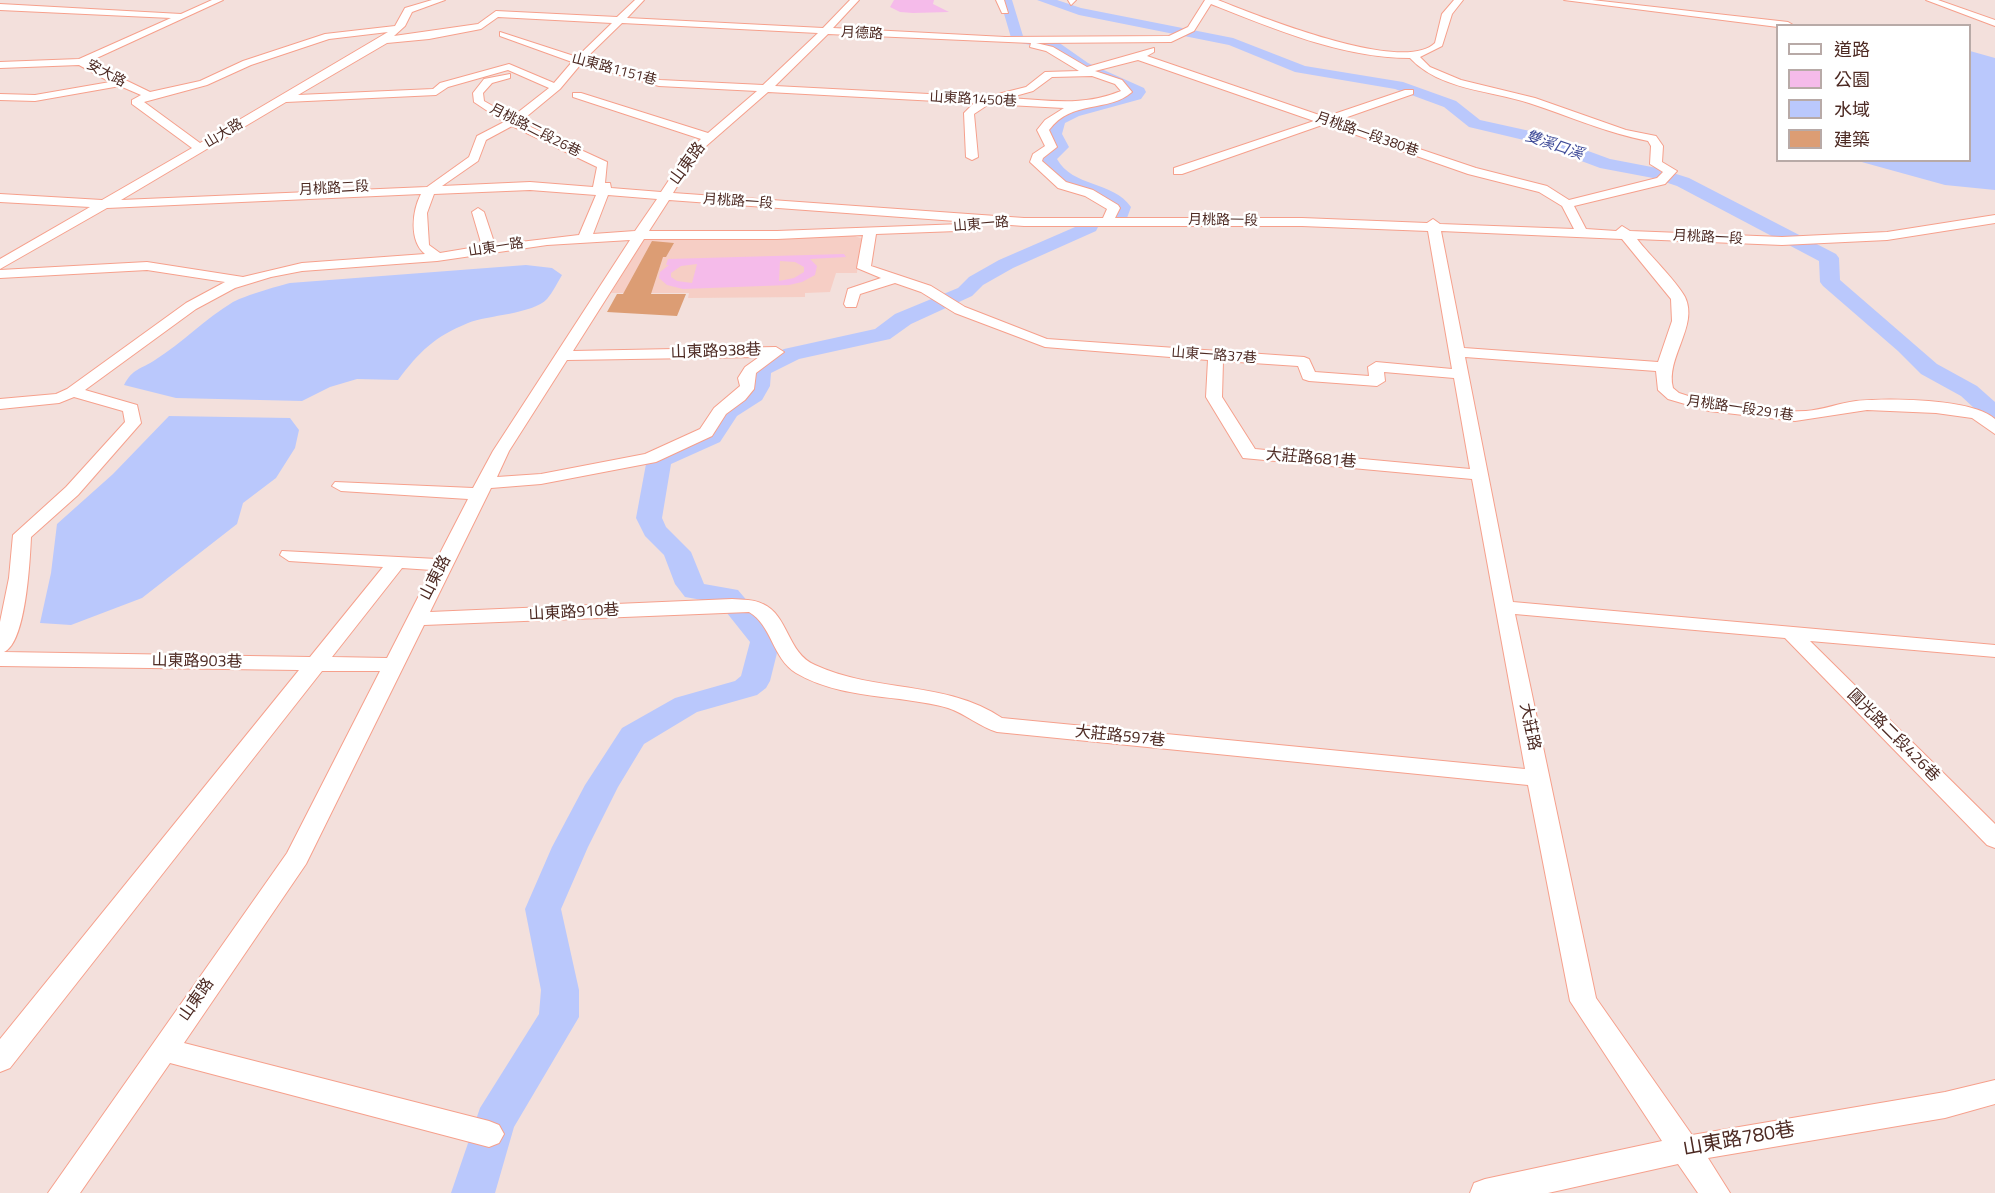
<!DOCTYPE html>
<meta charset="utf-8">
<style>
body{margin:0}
#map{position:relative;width:1995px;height:1193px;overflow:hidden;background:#f3e0dc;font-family:"Titillium Web","Noto Sans TC",sans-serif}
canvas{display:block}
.legend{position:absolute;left:1776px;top:24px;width:195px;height:138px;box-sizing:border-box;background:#fff;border:2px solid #b8aaa7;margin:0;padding:8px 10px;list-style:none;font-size:18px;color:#4d2a23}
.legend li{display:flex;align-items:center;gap:12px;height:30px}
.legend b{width:30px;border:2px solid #b8aaa7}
</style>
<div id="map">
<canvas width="1995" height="1193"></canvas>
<ul class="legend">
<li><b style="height:8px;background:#fff"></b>道路</li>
<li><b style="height:16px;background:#f5bbea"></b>公園</li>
<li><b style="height:16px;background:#bac8fc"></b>水域</li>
<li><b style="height:16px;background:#dc9d74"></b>建築</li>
</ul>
</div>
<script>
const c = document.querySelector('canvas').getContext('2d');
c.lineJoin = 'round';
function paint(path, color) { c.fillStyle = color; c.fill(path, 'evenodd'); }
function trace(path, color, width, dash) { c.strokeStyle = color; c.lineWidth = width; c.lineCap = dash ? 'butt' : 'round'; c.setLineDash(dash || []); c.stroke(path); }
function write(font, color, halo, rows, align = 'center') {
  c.font = font + ' "Titillium Web","Noto Sans TC",sans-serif'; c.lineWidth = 5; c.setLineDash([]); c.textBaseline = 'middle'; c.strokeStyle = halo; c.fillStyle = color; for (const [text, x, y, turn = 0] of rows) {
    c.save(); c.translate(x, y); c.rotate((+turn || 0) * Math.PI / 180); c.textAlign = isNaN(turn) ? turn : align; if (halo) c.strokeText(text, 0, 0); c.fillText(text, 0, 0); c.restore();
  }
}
paint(new Path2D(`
 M852,235L866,240L858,258L857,273H836L830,292L805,293V297L688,298L689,293H611L645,238Z`), '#f6cec5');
paint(new Path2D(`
 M894,0H934L933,4L949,12L913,13L900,12L890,7Z
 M844,254L846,257L810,259L817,266L815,275L802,282L789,285L683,289L667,285L659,278L660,272L669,265H666L668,259ZM780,261L795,262L804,267V272L794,278L779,281ZM697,264L692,283L677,281L671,277V273L681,266Z`), '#f5bbea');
paint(new Path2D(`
 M1970,51L1995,58V190L1945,185L1858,161L1970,160Z
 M526,265L552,268L562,275C557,283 553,292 547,299C533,314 488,315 468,323C434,337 420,351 398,380L357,379L330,387L302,401L176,398L124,385C133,368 140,370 155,360C182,343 205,319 233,302C247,295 274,287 290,283Z
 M169,416L290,418L299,430L295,448L276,478L243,503L237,524L142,598L71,625L40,623L51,573L57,524L113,474Z`), '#bac8fc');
paint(new Path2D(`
 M1000,0H1012L1023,36L1058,42L1088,63L1144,88L1146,92L1141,99L1079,116L1065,123L1062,134L1069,147L1057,159C1072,187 1113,181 1131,207L1127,218H1113L1111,214L1112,209C1106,204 1099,198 1092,195C1077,189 1039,179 1039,158L1052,146L1046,134C1054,93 1111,112 1130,91L1078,69L1049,49L1012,41Z
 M1037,0H1057L1081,8L1233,38L1305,66L1403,82L1456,101L1480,120L1539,133L1610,159L1657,168L1689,178L1836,254L1839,258L1840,280L1937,364L1977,386L1995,402V422L1987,420L1961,396L1921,374L1898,351L1823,286L1820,282L1819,261L1677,186L1653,178L1600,168L1528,141L1469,127L1444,107L1395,89L1295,72L1229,45L1079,15Z
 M1089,221L1096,223L1098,227L1096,231L1013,268L983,285L972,296L911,324L890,339L799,359L771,373L770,386L762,400L737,416L720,442L671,464L662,518L666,527L691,552L704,584L738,590L775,634L780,641L770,681L766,688L757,695L697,712L644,744L618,787L588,847L561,909L579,990V1017L514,1127L495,1193H451L480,1108L539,1014L541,990L525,909L552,847L585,785L622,728L675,698L735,681L741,676L750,642L719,603L685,597L675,584L664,555L645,536L636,518L646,464L656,451L702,432L720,406L744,391L747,374L755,363L784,349L875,329L895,314L958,288L969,277L999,260Z`), '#bac8fc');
paint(new Path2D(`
 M652,241L674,243L666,257H663L651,294H686L677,316L607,312L617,294H623Z`), '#dc9d74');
const minor = new Path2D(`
 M212,0H223L88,62L150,92L200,81L243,61L325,34L395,26L405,8L432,0H445L412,12L405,26L394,36L478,24L496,11L617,17L635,0H644L627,18L823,28L850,0H859L833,28L1005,37L1169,36L1188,27L1205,0H1218C1256,15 1403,75 1435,43L1442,14L1454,0H1463L1452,14L1442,46L1420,57L1430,67L1461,80L1535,98L1626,130L1656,136L1663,146L1662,162L1677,171L1665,184L1574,206L1586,229L1616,231L1622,226L1630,231L1782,237L1887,232L1995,215V223L1887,240L1782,245L1637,239C1650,256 1675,279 1685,297C1699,326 1665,358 1673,388L1679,393C1718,407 1765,413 1806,411C1823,410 1839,403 1856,401C1887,398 1972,398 1995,419V434L1972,418L1936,413L1867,410L1795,421L1709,411L1668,399L1658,390L1656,371L1465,357L1513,602L1995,645V657L1810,641L1995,824V848L1987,845L1785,638L1515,614L1596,998L1692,1135L1945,1092L1995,1080V1104L1945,1118L1708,1158L1730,1193H1698L1678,1164L1548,1193H1470L1474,1183L1485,1179L1662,1141L1570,1001L1528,785L997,732C980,727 966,714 948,708C898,694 842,700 796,673C772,658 772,625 749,612L424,625L306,864L184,1043L489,1121L499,1125L504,1134L499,1143L489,1147L170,1063L80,1193H48L287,853L380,671H322L10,1068L0,1072V1039L299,670L0,666V622L9,578L13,535L66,487L125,422L123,411L74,397L59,403L0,409V399L56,394L67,389L186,303L225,282L147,270L0,278V270L147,262L243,277L302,263L425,254C409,241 412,211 421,194L107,208L0,269V259L90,207L0,202V194L102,200L192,148L132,104V100L141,95L120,86L35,101L0,100V94L35,95L110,82L79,65L0,68V62L79,59L171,18L0,10V4L181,14ZM1211,4C1274,29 1342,58 1410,58C1440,90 1489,90 1529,103C1569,116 1607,133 1648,141L1651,146L1650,164L1663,172L1657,178L1569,200L1547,186L1476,168L1336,121L1413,94V90H1405L1325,117L1147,56L1154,52V48L1087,67L1053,47L1036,43L1171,42L1194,31ZM498,17L612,23L577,57L500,32V36L572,62L554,83L509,64L440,83L433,89L298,95L387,43L429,39L481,29ZM622,23L818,33L763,85L660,80L585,59ZM388,32L200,143L144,102L207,85L251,65L329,39ZM828,34L1031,43L1030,47L1046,51L1079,71L1045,72L1026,87L986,97L775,86ZM1138,60L1314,121L1174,168V174H1182L1325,124L1468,174L1539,192L1562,206L1574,229L1440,224L1433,219L1427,223L1302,218H1115L1120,208L1118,205L1093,190L1066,182L1042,161L1043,158L1057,147L1049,130C1072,99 1108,113 1132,92L1122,80L1095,71ZM581,64L659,86L757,91L708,133L581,93H573V97L701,139L689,150L661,192L611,188L610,183H605L607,162L520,122L560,89ZM508,70L549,88L512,117L484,101L483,93L492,83L510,78V74L484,79L473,93L474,102L504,122L477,136L469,157L427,187L121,200L286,102L436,95L448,87ZM1092,76L1115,84L1121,91C1082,107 1049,100 1008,98L1033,91L1052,77ZM768,92L974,103L964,113L966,157L972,160L978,157L974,114L989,104L1064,108L1045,120L1037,130L1045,146L1033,154L1030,162L1058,188L1085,196L1107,209L1103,218H1024L673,193L697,154ZM512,126L597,167L593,187L530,182L442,186L478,161L486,140ZM530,190L596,195L579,235L495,245L484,212L478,208L472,212L482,246L440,253L429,245L427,213L434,194ZM608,195L657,199L635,231L593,234ZM669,200L1024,226H1302L1428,231L1452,369L1376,362L1368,367L1369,376L1315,372L1309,359L1304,357L1047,339L965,307L931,286L871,266L876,234L957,231L962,230V224L777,231H649ZM1441,231L1622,239L1671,299L1672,321L1658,362L1464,348ZM863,235L857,268L881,278L848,289L844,304L846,307H856L860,294L895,283L921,292L955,313L1045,347L1208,360L1206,397L1243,458L1472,479L1525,769L1002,718C946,680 875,693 815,665C787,653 789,616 763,604C754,599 743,600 732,599L430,612L491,488L541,484L656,462L712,436L726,414L745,400L754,389L756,373L784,352L776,347L573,351L644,239H777ZM630,240L493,451L473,488L335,482L332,486L341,491L468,499L437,559L282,551L280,555L289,561L383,567L310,657L4,652C26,643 30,559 31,537L78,495L141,423L137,405L85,390L196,309L235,288L271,277L302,271L437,261L547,245ZM759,357L745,367L738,378L740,386L714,408L700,429L645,454L541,474L497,477L509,451L567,360ZM1223,361L1298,366L1303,379L1309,381L1377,386L1385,381L1384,372L1454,378L1470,469L1255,449L1222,397ZM402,568L432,570L387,658L332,657Z
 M996,0H1004L1008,13H1002Z
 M1068,0H1076L1071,5Z
 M1564,0H1592L1788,22L1793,25L1778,27Z
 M1926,0H1938L1995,20V26Z`);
trace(minor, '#f6a08c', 2);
paint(minor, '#fff');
write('14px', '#4d2a23', '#fff', [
 ["月德路",862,34,3],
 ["山東路1151巷",614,70,15],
 ["安大路",106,74,28],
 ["山東路1450巷",973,100,3],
 ["月桃路二段26巷",535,131,27],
 ["山大路",224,134,-31],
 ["月桃路一段380巷",1367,135,19],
 ["月桃路二段",334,189,-3],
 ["月桃路一段",738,202,4],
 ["月桃路一段",1223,221,1],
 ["山東一路",981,225,-5],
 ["月桃路一段",1708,238,3],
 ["山東一路",496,248,-9],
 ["山東一路37巷",1214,356,4],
 ["月桃路一段291巷",1740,409,8]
]);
write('italic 15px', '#414d99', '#fff', [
 ["雙溪口溪",1554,146,19]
]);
write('16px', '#4d2a23', '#fff', [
 ["山東路",688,164,-54],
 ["山東路938巷",716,352,-2],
 ["大莊路681巷",1311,459,5],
 ["山東路",436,578,-63],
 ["山東路910巷",574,613,-3],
 ["山東路903巷",197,662,1],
 ["大莊路",1529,727,78],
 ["圓光路二段426巷",1893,736,45],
 ["大莊路597巷",1120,737,6],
 ["山東路",197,1000,-55]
]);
write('20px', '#4d2a23', '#fff', [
 ["山東路780巷",1739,1140,-10]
]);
</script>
